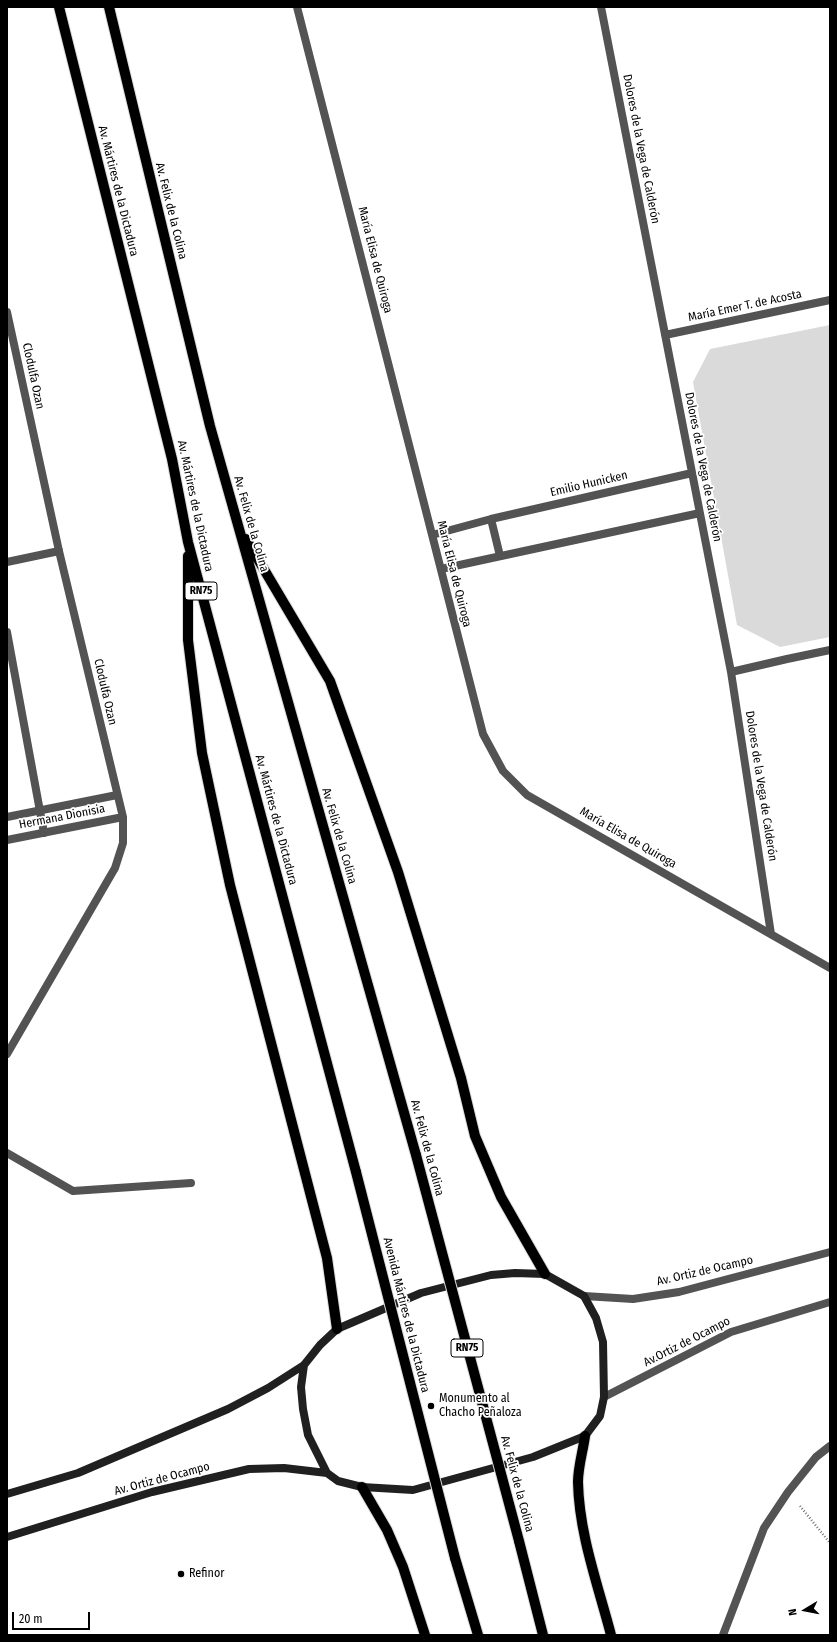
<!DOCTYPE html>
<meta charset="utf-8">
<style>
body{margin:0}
#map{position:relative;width:837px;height:1642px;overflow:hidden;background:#fff;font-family:"Fira Sans Condensed",sans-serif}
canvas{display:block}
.frame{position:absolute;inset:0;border:8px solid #000;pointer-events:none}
.north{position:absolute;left:785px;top:1590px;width:40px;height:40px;-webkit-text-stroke:3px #fff;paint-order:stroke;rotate:260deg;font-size:11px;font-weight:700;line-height:16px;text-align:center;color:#000}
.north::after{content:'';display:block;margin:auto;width:14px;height:18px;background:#000;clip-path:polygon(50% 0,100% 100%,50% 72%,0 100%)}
.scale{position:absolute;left:12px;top:1612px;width:78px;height:18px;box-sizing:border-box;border:2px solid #000;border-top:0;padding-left:5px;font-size:12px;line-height:14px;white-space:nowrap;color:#000;-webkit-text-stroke:3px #fff;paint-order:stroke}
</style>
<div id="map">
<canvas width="837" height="1642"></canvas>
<div class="frame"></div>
<div class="north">N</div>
<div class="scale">20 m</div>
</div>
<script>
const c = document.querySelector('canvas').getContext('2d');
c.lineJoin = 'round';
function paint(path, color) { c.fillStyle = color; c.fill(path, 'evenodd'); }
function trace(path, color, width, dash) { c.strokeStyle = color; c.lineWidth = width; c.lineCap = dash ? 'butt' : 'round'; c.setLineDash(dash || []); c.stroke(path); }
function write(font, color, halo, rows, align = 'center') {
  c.font = font + ' "Fira Sans Condensed",sans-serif'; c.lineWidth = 3.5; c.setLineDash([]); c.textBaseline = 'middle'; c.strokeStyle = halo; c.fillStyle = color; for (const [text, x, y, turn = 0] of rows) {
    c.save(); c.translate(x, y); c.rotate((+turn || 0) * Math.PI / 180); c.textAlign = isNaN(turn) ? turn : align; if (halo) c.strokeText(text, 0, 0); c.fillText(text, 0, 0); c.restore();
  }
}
paint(new Path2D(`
 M830,325V637L780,647L737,625L693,382L710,349Z`), '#dadada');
const primary = new Path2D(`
 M59,7L172,459L188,542L356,1172
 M109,7L210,426L416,1155
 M246,539L330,681L398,872L461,1078L475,1136L501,1197L545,1274
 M188,556V640L202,753L230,885L327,1258L337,1329
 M585,1436C583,1451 578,1467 578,1482C579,1534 598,1585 611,1635
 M362,1487L387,1530L403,1567L425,1635
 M519,1541L543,1635
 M455,1558L478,1635`);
trace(primary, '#dbdbdb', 12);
trace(new Path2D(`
 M800,1506L830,1543`), '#757575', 2.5, [1, 2]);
trace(new Path2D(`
 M7,562L59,551
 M7,632L44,833
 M7,1153L73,1191L191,1183
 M723,1635L764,1528L788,1492L816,1457L830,1446`), '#535353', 8);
trace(new Path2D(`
 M297,7L483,734L503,771L527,795L830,968
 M601,7L731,672L771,934
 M7,312L59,551L123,817V843L115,868L7,1054
 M665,335L830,300
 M491,519L500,556
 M432,535L491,519L692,473
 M441,569L700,513
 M731,672L787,659L830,650
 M7,817L117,795
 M7,840L123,817`), '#535353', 8);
trace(new Path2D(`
 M584,1296L633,1299L679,1292L830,1252
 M604,1397L731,1332L830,1302`), '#535353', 8);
trace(new Path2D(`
 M7,1494L78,1473L228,1409L268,1388L304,1365L320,1345L337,1329L421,1293L491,1275L515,1273L545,1274L584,1296L596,1318L603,1342L604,1397L600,1416L585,1436L533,1457L413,1490L362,1487L338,1481L327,1473L308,1435L303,1409L301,1387L304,1365
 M7,1537L152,1492L249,1469L284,1468L327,1473`), '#202020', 8);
trace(primary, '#000', 10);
const primaryBridge = new Path2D(`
 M416,1155L519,1541
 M356,1172L455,1558`);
trace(primaryBridge, '#dbdbdb', 12, []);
trace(primaryBridge, '#000', 10);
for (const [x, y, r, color] of [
 [431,1406,4,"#000"],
 [181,1574,4,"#000"]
]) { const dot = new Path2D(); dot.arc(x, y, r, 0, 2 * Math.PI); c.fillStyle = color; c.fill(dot); trace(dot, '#fff', 1.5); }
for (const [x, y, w] of [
 [201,591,32],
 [467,1348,32]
]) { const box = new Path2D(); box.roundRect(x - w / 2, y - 9, w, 18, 3); c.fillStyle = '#fff'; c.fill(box); trace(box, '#000', 1); }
write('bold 11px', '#000', null, [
 ["RN75",201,591],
 ["RN75",467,1348]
]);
write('12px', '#000', '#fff', [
 ["Dolores de la Vega de Calderón",641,149,79],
 ["Av. Mártires de la Dictadura",118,191,76],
 ["Av. Felix de la Colina",171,211,76],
 ["María Elisa de Quiroga",375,260,76],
 ["María Emer T. de Acosta",745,306,-12],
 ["Clodulfa Ozan",33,376,78],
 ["Dolores de la Vega de Calderón",703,467,79],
 ["Emilio Hunicken",589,484,-13],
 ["Av. Mártires de la Dictadura",195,506,78],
 ["Av. Felix de la Colina",251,524,74],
 ["María Elisa de Quiroga",454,574,76],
 ["Clodulfa Ozan",105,692,77],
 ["Dolores de la Vega de Calderón",761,786,81],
 ["Hermana Dionisia",62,817,-11],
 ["Av. Mártires de la Dictadura",276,820,75],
 ["Av. Felix de la Colina",339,836,74],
 ["María Elisa de Quiroga",628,838,30],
 ["Av. Felix de la Colina",427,1148,75],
 ["Av. Ortiz de Ocampo",705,1271,-13],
 ["Avenida Mártires de la Dictadura",406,1315,76],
 ["Av.Ortiz de Ocampo",687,1342,-27],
 ["Av. Ortiz de Ocampo",162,1479,-15],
 ["Av. Felix de la Colina",517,1484,75]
]);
write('12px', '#000', '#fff', [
 ["Monumento al",439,1399],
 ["Chacho Peñaloza",439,1413],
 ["Refinor",189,1574]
], 'left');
</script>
